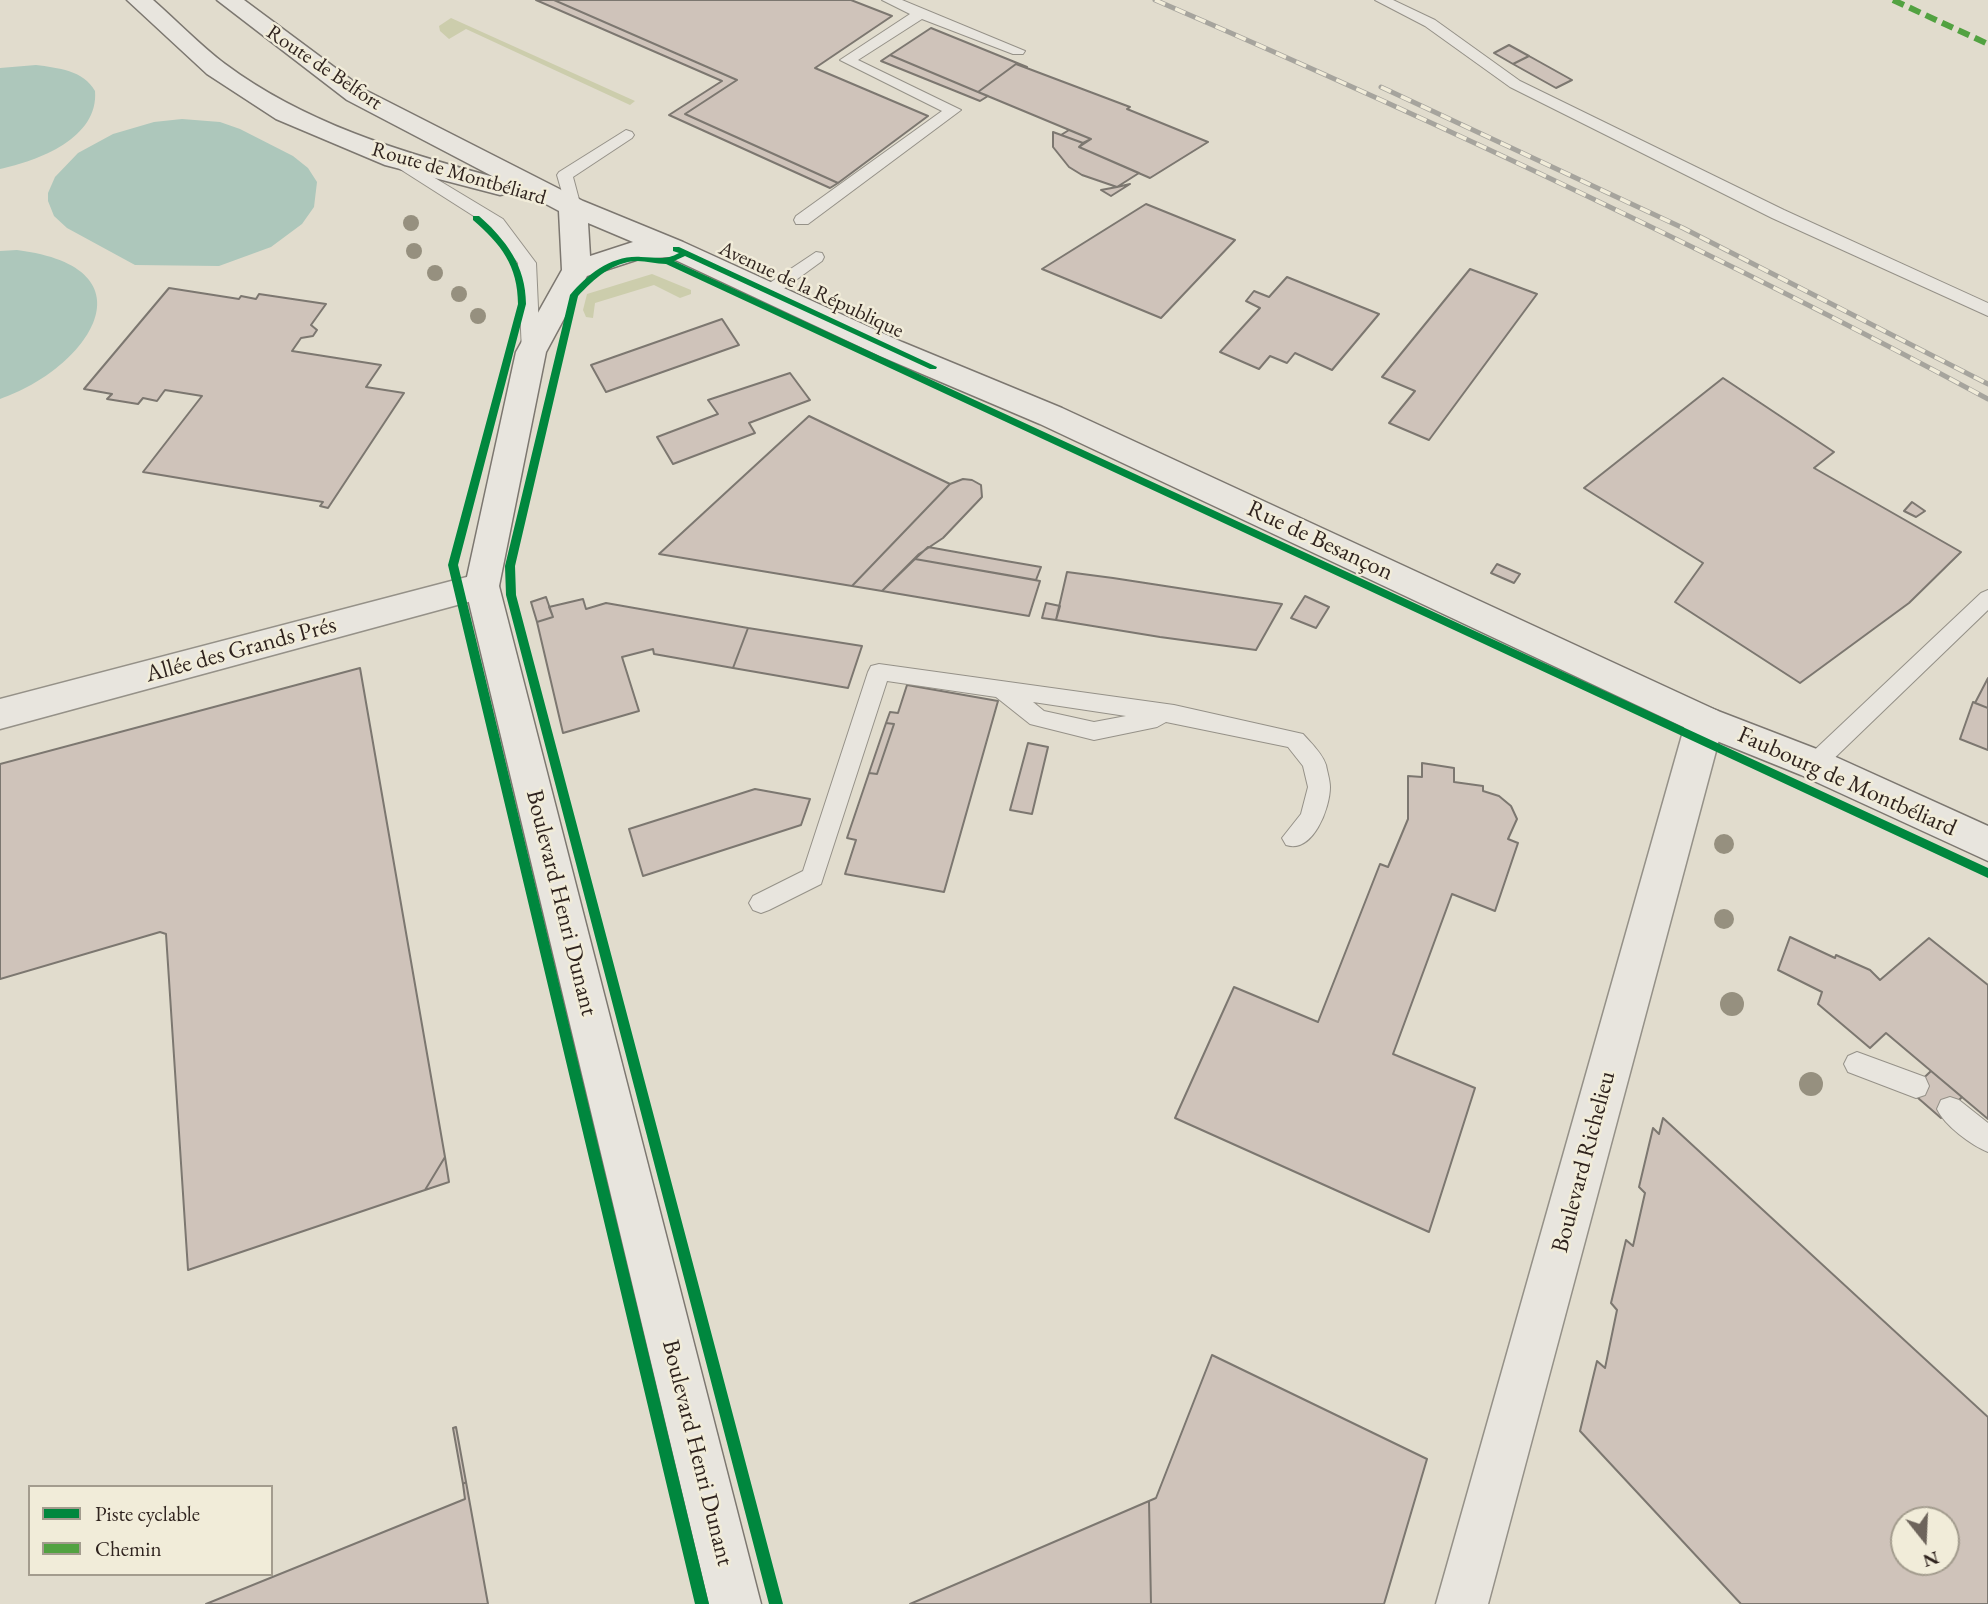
<!DOCTYPE html>
<meta charset="utf-8">
<style>
body{margin:0}
#map{position:relative;width:1988px;height:1604px;overflow:hidden;background:#e1dccd;font-family:"EB Garamond",serif}
canvas{display:block}
.legend{position:absolute;left:28px;top:1485px;width:245px;height:91px;box-sizing:border-box;background:#f1ecd9;border:2px solid #a39c8e;margin:0;padding:9px 12px;list-style:none;font-size:21px;color:#2f231e}
.legend li{display:flex;align-items:center;gap:14px;height:35px}
.legend b{width:35px;border:2px solid #a39c8e}
.north{position:absolute;left:1890px;top:1506px;width:70px;height:70px;box-sizing:border-box;background:#f1ecd9;border:2px solid #a39c8e;border-radius:50%;rotate:162deg;font-size:19px;font-weight:700;line-height:28px;text-align:center;color:#2f231e}
.north::after{content:'';display:block;margin:auto;width:24px;height:32px;background:#6d645b;clip-path:polygon(50% 0,100% 100%,50% 72%,0 100%)}
</style>
<div id="map">
<canvas width="1988" height="1604"></canvas>
<ul class="legend">
<li><b style="height:9px;background:#00873e"></b>Piste cyclable</li>
<li><b style="height:9px;background:#52a241"></b>Chemin</li>
</ul>
<div class="north">N</div>
</div>
<script>
const c = document.querySelector('canvas').getContext('2d');
c.lineJoin = 'round';
function paint(path, color) { c.fillStyle = color; c.fill(path, 'evenodd'); }
function trace(path, color, width, dash) { c.strokeStyle = color; c.lineWidth = width; c.lineCap = dash ? 'butt' : 'round'; c.setLineDash(dash || []); c.stroke(path); }
function write(font, color, halo, rows, align = 'center') {
  c.font = font + ' "EB Garamond",serif'; c.lineWidth = 5; c.setLineDash([]); c.textBaseline = 'middle'; c.strokeStyle = halo; c.fillStyle = color; for (const [text, x, y, turn = 0] of rows) {
    c.save(); c.translate(x, y); c.rotate((+turn || 0) * Math.PI / 180); c.textAlign = isNaN(turn) ? turn : align; if (halo) c.strokeText(text, 0, 0); c.fillText(text, 0, 0); c.restore();
  }
}
paint(new Path2D(`
 M451,18L635,101L630,105L466,29L449,39L440,31L439,26Z
 M652,274L691,290V294L680,298L654,285L595,303L593,318L586,317L583,310L587,294Z`), '#cccdac');
paint(new Path2D(`
 M36,65C58,68 83,70 95,91C99,138 38,161 0,169V68Z
 M182,119L220,122L240,129L293,156L308,168L317,182L314,207L302,224L271,247L219,266L135,265L67,228L54,216L48,201V193L55,177L78,153L113,134L154,122Z
 M17,250C158,268 88,369 0,399V251Z`), '#adc7bb');
const building = new Path2D(`
 M536,0H554L737,80L685,114L838,183L830,188L669,115L722,81Z
 M554,0H851L892,16L815,68L928,116L838,183L685,114L737,80Z
 M931,28L1027,67L1016,64L978,92L890,55Z
 M1509,45L1529,56L1513,64L1494,53Z
 M890,55L978,92L988,96L980,101L881,61Z
 M1529,56L1572,80L1556,88L1513,64Z
 M1016,64L1130,107L1127,109L1208,142L1150,178L1079,147L1091,139L978,92Z
 M1069,130L1091,139L1083,143L1061,135Z
 M1053,132L1083,143L1079,147L1139,173L1117,187L1082,175L1069,167L1053,147Z
 M1130,184L1111,196L1101,190L1117,187Z
 M1146,204L1235,240L1161,318L1042,269Z
 M1470,269L1537,294L1429,440L1389,423L1415,391L1382,377Z
 M1287,277L1379,314L1332,370L1295,353L1287,363L1270,356L1259,369L1220,352L1260,308L1246,301L1254,291L1269,297Z
 M169,288L239,299L241,296L256,299L259,294L326,304L311,325L317,330L313,336L301,338L292,351L381,365L366,387L404,393L328,508L320,506L323,502L143,472L202,396L165,390L157,401L143,398L138,404L107,399L112,394L84,389Z
 M722,319L739,345L606,392L591,365Z
 M790,373L810,400L749,423L755,433L673,464L657,437L718,414L708,400Z
 M1723,378L1834,452L1814,468L1961,552L1909,603L1800,683L1675,602L1703,563L1584,488Z
 M809,416L950,484L852,586L659,554Z
 M963,479L972,480L981,485L982,497L943,538L919,554L882,591L852,586L950,484Z
 M1912,502L1925,511L1916,517L1904,511Z
 M928,547L1006,561L1041,567L1036,580L915,559Z
 M915,559L1040,581L1029,616L882,591Z
 M1497,564L1520,574L1514,583L1491,573Z
 M1067,572L1113,578L1282,604L1256,650L1160,637L1056,620Z
 M1305,596L1329,607L1316,628L1291,618Z
 M546,597L553,617L537,622L531,602Z
 M583,599L586,609L606,603L748,628L733,668L654,654L653,649L622,657L639,711L563,733L537,622L553,617L549,607Z
 M1046,603L1060,606L1056,620L1042,618Z
 M748,628L862,646L848,688L733,668Z
 M360,668L445,1157L425,1190L188,1270L166,934L160,932L0,979V764Z
 M1988,678V708L1975,703Z
 M907,685L998,701L944,892L845,874L856,840L847,838L869,773L877,774L894,724L886,723L890,712L898,713Z
 M1973,702L1988,708V750L1960,739Z
 M886,723L894,724L877,774L869,773Z
 M1028,743L1048,747L1032,814L1010,810Z
 M1422,763L1454,768V782L1483,786V791L1499,796L1511,806L1517,819L1508,839L1518,843L1495,911L1452,894L1393,1054L1475,1088L1429,1232L1175,1118L1234,987L1318,1022L1380,864L1388,867L1408,819V776L1422,777Z
 M755,789L810,799L801,825L643,876L629,829Z
 M1790,937L1835,958L1836,955L1870,970L1880,980L1929,938L1988,985V1119L1886,1033L1870,1048L1818,1004L1822,992L1778,970Z
 M1931,1071L1962,1097L1941,1118L1910,1091Z
 M1663,1118L1988,1417V1604H1741L1580,1431L1597,1361L1605,1368L1617,1310L1611,1303L1626,1240L1633,1246L1645,1193L1639,1187L1653,1128L1659,1134ZM1904,1520H1946V1562H1904Z
 M445,1157L449,1182L425,1190Z
 M1212,1355L1427,1459L1384,1604H1151L1149,1501L1156,1498Z
 M456,1427L466,1482L463,1484L453,1428Z
 M466,1482L488,1604H206L465,1499L463,1484Z
 M1149,1501L1151,1604H910Z`);
paint(building, '#cfc3ba');
trace(building, '#7c7770', 2);
const lane = new Path2D(`
 M882,0H902L1025,51L1023,54H1013L922,19L858,60L961,110L808,224H796L794,220L796,216L942,111L840,60L910,14Z
 M1375,0H1393L1435,20L1520,81L1784,210L1988,303V316L1772,218L1510,87L1425,26Z
 M626,130L632,132L634,135L632,138L573,177L581,207L573,212L567,210L557,175L559,172Z
 M395,154L503,219L536,263L540,352L537,356L531,358L522,352L518,263L491,227L389,162L387,159L389,156Z
 M816,252L822,253L824,257L822,261L774,296H762L759,292L762,288Z
 M1988,590V610L1822,770L1814,773L1806,770L1803,764L1806,758L1981,593Z
 M879,664L1174,705L1303,734C1311,743 1322,753 1326,765C1327,771 1330,780 1330,787C1330,808 1313,854 1286,845L1282,838L1301,814L1308,787L1303,766L1288,747L1166,722L1157,727L1094,740L1030,724L996,697L887,681L821,884L769,910L761,913L753,910L749,903L753,896L803,871L868,672L871,666ZM1033,702L1126,716L1094,722L1044,711Z
 M1857,1052L1925,1077L1929,1086L1925,1095L1916,1098L1848,1072L1844,1064L1848,1056Z
 M1950,1097L1959,1100L1988,1123V1152C1971,1145 1945,1126 1937,1109L1941,1100Z`);
const street = new Path2D(`
 M482,573L494,577L499,586L494,595L0,729V699Z
 M1705,706L1718,711L1724,721L1488,1604H1436L1686,721L1692,711Z`);
const secondary = new Path2D(`
 M127,0H153C177,21 200,45 225,64C304,123 400,152 494,177L347,100L217,0H244L365,90L583,201L683,242L902,342L1062,408L1718,711L1827,753L1988,826V861L1801,775L1692,731L1040,424L880,356L669,257L639,259L587,276L546,352L499,586L761,1604H709L465,586L516,352L562,270L559,211L514,187L510,193L500,195L385,165L276,119L207,74ZM588,223L633,242L590,256Z`);
trace(lane, '#959188', 2);
trace(street, '#959188', 3);
trace(secondary, '#7c7770', 3);
paint(lane, '#e8e5de');
paint(street, '#e8e5de');
paint(secondary, '#e8e5de');
const rail = new Path2D(`
 M1155,0C1438,122 1716,253 1988,399
 M1381,87L1683,228L1988,384`);
trace(rail, '#a6a49d', 5);
trace(rail, '#f1ecd9', 3.5, [11]);
trace(new Path2D(`
 M1893,0L1988,44`), '#52a241', 6, [12, 6]);
paint(new Path2D(`
 M473,216H479C506,240 526,266 526,304L458,565L709,1604H695L448,565L518,304C518,266 501,244 473,220Z
 M673,247H679L937,367L936,369H930L685,256L674,261L1988,868V878L666,264C656,264 647,261 637,261C612,262 594,279 578,296L515,566L516,595L783,1604H769L506,595L505,566L570,295C588,274 612,255 641,257C656,257 665,261 679,253L673,251Z`), '#00873e');
c.fillStyle = '#96907f';
for (const [x, y, r] of [
 [411,223,8],
 [414,251,8],
 [435,273,8],
 [459,294,8],
 [478,316,8],
 [1724,844,10],
 [1724,919,10],
 [1732,1004,12],
 [1811,1084,12]
]) { c.beginPath(); c.arc(x, y, r, 0, 2 * Math.PI); c.fill(); }
write('21px', '#2f231e', '#f1ecd9', [
 ["Route de Belfort",324,68,34],
 ["Route de Montbéliard",459,174,16],
 ["Avenue de la République",811,290,25]
]);
write('24px', '#2f231e', '#f1ecd9', [
 ["Rue de Besançon",1320,541,25],
 ["Allée des Grands Prés",241,650,-15],
 ["Faubourg de Montbéliard",1847,782,24],
 ["Boulevard Henri Dunant",561,903,76],
 ["Boulevard Richelieu",1584,1162,-75],
 ["Boulevard Henri Dunant",697,1453,76]
]);
</script>
